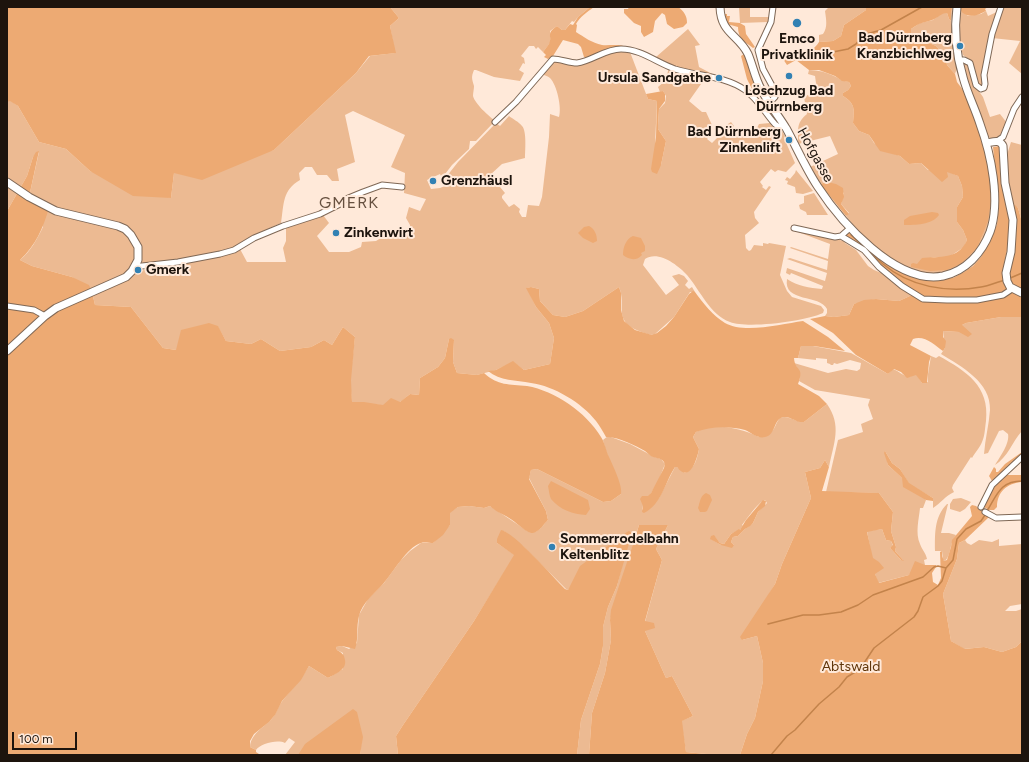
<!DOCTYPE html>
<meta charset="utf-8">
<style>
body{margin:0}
#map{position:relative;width:1029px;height:762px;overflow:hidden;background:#ffe9d9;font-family:Figtree,sans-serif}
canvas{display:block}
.frame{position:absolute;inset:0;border:8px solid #1d140d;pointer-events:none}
.scale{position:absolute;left:12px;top:732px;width:65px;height:18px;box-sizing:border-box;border:2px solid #1d140d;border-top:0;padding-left:5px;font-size:12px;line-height:14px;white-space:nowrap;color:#1d140d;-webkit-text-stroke:3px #ffe9d9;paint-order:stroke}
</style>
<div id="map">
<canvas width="1029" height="762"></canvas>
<div class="frame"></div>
<div class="scale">100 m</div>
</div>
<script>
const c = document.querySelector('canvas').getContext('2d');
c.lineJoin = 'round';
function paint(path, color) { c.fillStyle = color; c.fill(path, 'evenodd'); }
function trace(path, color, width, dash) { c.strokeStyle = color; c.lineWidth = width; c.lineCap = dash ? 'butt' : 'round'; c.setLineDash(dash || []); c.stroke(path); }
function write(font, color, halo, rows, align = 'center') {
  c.font = font + ' Figtree,sans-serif'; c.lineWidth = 4; c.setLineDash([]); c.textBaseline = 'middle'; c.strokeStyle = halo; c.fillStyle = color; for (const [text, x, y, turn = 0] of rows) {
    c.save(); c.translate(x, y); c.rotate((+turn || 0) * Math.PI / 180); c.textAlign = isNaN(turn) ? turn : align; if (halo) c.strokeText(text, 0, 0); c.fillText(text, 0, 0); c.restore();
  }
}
paint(new Path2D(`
 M390,7H590L578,17L574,22L572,21L565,30H562L557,26L550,31V43L543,52L538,47L536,49L534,46H529L521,56L524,58L525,64L523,63L519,70L524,73L520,81L494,77L476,70H474C471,77 472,79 474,86C474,89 473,93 473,96C475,104 489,116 495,121L476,141H470L469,149L452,165L442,178L440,174L427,180L431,189L440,188L445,186L443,181L458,162L496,123L500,126L509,116C513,119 519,122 522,126C527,131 525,151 525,158L502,164L490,175L505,193L502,196V198L509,207L514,204L520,209L519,212L522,217H526L528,205L539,206L542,197L549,137L550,114L559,117C562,108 557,85 550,78C548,76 544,75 541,74L554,60L578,64L608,53L622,51L630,52L648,99L657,101L655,145L661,165L666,141L658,129V125L659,109L665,103L666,96L663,91L660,92L658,87L665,81L669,68L696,76L694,82L701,84L689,101L702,112H706L712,125L707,126L710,135L707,139L712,143L721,134L722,128L731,122L734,126L730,130V134L736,138L741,130L754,134L759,124L770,123L775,129L782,131L785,136L784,138L795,163L786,172L778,170L775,172L771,169L760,182L763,186L762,187L766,190L769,186L771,187L754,212L755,218L759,223L745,235L746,248L749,251L751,250L754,245L763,246V243L768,244L769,243L786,246L780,275L787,291L792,297L821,306L824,310L823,313C806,321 748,329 730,322C710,315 700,290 687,275C678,265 658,250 645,259L643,265L666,295L679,285L672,276L679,274L684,276L688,281L685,285L689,289L692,287L695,292H690L674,317L654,335C649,335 644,333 639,331C612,320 627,306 619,287L583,311L565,317L553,315L540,301L539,289L531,287L527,288L536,307L549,323L554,338L550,364L524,370L513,362L496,370L477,375L457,373L453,362L454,341L449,339L445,358L438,367L420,378L419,395L410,394C407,396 404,400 400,402C385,409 367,402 352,402L350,380L355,337L343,327L332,345L324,340L311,347L280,351L261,339L251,344L226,341L218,327L176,350L163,348L131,307L95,305L92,292L72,277L32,266L20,260C31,251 37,239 43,227L29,197L39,152L33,157L27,176L7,211V102L10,100L18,106L39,142L66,149L90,171L171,198L174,173L274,150L356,73L370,56L395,53L390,26L399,18ZM353,111L405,135L391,167L405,173L404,193L426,199L420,211L409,207L406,218L410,225V231L395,229L376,241L362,242L361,247L349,252H329L317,236L329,223L323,215L286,227V241L283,248L286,262H247L240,249L214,258L146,269L128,277L138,260L145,264C176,260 209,258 238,246V244L261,232L281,223C284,205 282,190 300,180L299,173L305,167H312L317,175H327L332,181H339L337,169L355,162L345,115Z
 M739,7H750V17H769L768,22L740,23Z
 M829,7H866V10L844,25L841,36L833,41L819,42V35L823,34C828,27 826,19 825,11Z
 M1002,7H1022V74L1009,63L1020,41L992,38Z
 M960,10L968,16L981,14L986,11L988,16L999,11L982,86L977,84L972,61L963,55L958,38Z
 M942,13H947L949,19L951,21L954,51L957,68L955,74L947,65L945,55L936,46L911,35V29L920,23L933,20Z
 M688,29L700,45L695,46L699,67L720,78C701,73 670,70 656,57Z
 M964,62L969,66L973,83L983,97L990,117L1000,114L1007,123C1003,131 998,144 987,136L966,78L963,63Z
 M809,70C818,70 826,72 834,76C840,79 842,81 849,82L851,86L848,90L843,93V96C856,104 854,110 853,123L859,131L869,135L874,143L892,153L900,156L909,164L921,163L928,170L947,171L958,176L962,186L963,197L957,207V222L963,230L967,240L964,247L949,257H933L911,267L971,254L981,239L992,196C992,210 991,225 985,238C984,241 980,245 978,248C975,252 973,257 969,260C951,275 927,277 906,267C884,258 861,235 846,216L849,213L841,204L844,193L827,182L820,184L810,167L838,154L830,136L798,144C799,130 795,124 807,114L804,97L817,90L815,76L808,74Z
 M1011,142L1022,145V222L1018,208L1013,205L1007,182L1005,161Z
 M796,170L813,191L803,194L796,193L795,187L787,184L788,181L785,180L787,177L790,179L795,173Z
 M814,193L828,215H807L806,212L800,209L799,205L804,203V196Z
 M798,231L844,241L845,243L856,250L868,266L874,270L886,275L912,295L899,301L876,299L854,304L849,315L834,317L825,316L827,313V309C820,294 783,303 787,279C798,286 809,288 822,289L823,286L791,273L790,275L786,273L787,268L825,281L827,273L787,259L790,258L827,270L828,261L790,248L791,247L828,259L830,244L798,232Z
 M1001,317H1022V431C1012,442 1008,457 995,465C1000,457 1010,443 1008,434L1003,430L999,431L988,453L984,454C985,439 989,425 990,410C991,382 962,367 941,354L945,348L943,331L959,332L962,325L966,323Z
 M801,346H813L851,353L888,374L893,369C899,371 903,376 909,377L913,375H917L922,383L928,382V374L931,356L936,358L939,356C966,371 990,386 986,421C985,427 985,436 982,442C980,447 975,453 972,458L971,457L953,485L952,488L954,492C945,496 941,503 933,508V498L909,484L900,469L892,463L885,451L888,465L926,500L923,508H920C919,519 915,533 920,544C922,550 926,553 927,559L924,560L925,565L909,575L878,583L875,574L867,531L882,529L886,540L891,541L893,546L890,548L901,560H903L895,551L896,547L891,531L893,512L879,493L826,492L838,440L863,432L861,424L873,419L868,405L870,399L815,390L799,381C801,376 798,368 794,363L828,373L846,369L857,371L860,369L861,363L850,360L837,364L834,363L833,365H831L830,364L827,363V359L816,358V360L798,358Z
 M827,404C842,426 834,442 829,467L825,460L820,468L805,472L811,498L782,564L775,584L742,640L757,636L763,663V681L755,718L747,734L740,755H716L686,752L681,721L693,716L672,676L666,678L645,631V622L662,560L656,549L668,525H639L610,620L611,640L605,673L592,713L589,755H577L581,720L600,664L603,646V627L608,607L617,586L622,566L571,586L568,590L566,589L525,548L504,531L497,543L515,555L474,621L403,725L396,736L398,755H360L362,737L298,755H285L295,742L289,738L285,743C277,739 260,744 256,750L250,747C251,732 266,727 274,716C277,711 279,705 283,700C293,688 301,679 309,666L328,678L343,669V653L337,650L336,647L342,646L349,649L357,643L359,615L368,599L384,583L401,560L410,551L421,543H433L450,525V512L458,507L469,506L484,508L490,506L529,532C538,534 542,526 548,520L546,511L529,478L531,470L537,469L603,502L611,501L621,494C617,475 607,459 603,440L608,436L630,444L647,453L652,456L661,459L665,464L658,482L643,506L642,510L659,498L675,467H677L685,473C695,468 697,459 699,449L693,437L696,432C700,430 704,428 708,427C725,425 745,430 759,437C763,435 770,433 773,430C778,424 777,414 789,418C794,419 798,422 804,422ZM765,500L767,503L758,512L753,523L745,529L738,536L733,537L731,542L734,545H721L711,539L715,537L720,543L724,544L731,534L739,530H740L743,526L742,525C747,519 758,502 765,500Z
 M961,498L971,502L965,509L960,512L950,509V504L953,499Z
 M947,504H948L941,533H949L956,535C949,543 952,554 945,561L943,560L942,551H935C935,534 934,517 947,504Z
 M999,539V546L1022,544V604L1010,606L1005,611H1016L1022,609V641L1016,647L1002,652L984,647L964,649L951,641L943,594L957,559L959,543L965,540L967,543L971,545L979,540L992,542Z`), '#ecba92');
paint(new Path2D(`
 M7,7H390L399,18L390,26L396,53L369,56L356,73L274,150L202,180L174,173L171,198L133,196L90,171L66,149L39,142L18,106L10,101L7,102Z
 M590,7H594C587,12 580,17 576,24L577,25L576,32C584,37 592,43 602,45C609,46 622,43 627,48L586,58L584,57L581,47L578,44L563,40L553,56L548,59L544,57L546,55L543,52C545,49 547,47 549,44C553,36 545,34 557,26L562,30H565L570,24L573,25L578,17Z
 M629,7H678C684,11 687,16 687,23L683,27L674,29L667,24L665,15L662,13L655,21L653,32L644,37L641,32V26L634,23L624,13V9H628Z
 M866,7H952L951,21L949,19L947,13C941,13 938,18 932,20C923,23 921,22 911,29V35L936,46L945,55L947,65L955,74L957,82L966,94L985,148L990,176L992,196L988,221L981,239L977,248L964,261L959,265L947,270L930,271L911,267V264L913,263L917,264L922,258C940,256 958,260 967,240L963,230L957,222V207L963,197L962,186L958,176L947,172L948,177L942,182L921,163L909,164L900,156L880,151L869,135L859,131L853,123C854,110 856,104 843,96V93L848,90L851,86L849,82L842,81L835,76L819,70H809L796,60L787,65L783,59C773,58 766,58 760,49L769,30H771C768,35 764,40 763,45C761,57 786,53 793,53L794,52H796V49H803V52C811,52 815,48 819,42L833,41L841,36L844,25L866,10Z
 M960,7H988L985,9L986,11C977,16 967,19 960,10Z
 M724,14H727V16H730L729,22L740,23L745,26L746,34L755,47L753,48C744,41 738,39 738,27L727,24Z
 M744,54L756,86L752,89L747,79L741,56Z
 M663,91L665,94V101L659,109L658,125V129L666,141L661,165L657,174L652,172L651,169L656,137L657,101L648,99L646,94Z
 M1000,146C1003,173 1011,207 1010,233C1009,251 997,274 1008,291L983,297L965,299L929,298L920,296L902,285L846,237L847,234L851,232L882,259L935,279L953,278L964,272L973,266L981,257L992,237L997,224L999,205L993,147Z
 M39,151L29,197L49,208C43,228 36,245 20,260L32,266L72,277L89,285L92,292L95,305L131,307L163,348L176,350L181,330L209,323L218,326L226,341L251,344L261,339L280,351L311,347L324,340L332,345L343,327L355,337L351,380L352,402H364L383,405L391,398L400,402L410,394L419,395L420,378L438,367L445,358L449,339L451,338L454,340L453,362L457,373L477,375L484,373C498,386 509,384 527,386C555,391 586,412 601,437C605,443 606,451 609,457C613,466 623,486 621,494L611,501L603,502L537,469L531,470L529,479L546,511L548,520C544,524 539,532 533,533C527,534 515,521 509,518C503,514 496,512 490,506L484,508L469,506L458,507L450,513V525L443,535L433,543C430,543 424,542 421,543C407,547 393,573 383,584C375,593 362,603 359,616C356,627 359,638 355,649L342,646L336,647L337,650C342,653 344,654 345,660C347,670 335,674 328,678L309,666L301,680L282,701L275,715L269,722L254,734L250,741V747L256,750V752L259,754L258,755H7V211L27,176L33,157L36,152Z
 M827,182L836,184L843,188L844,197L841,204L849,214L846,216L820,184Z
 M1013,205H1015L1018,208L1022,222V291L1011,285L1008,274Z
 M932,212L938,213L939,215C932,225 915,225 904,225V220L910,216Z
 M589,226C595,229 597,235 597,241L593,243L583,238L578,233L584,227Z
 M633,236L641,238L645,246V251L641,253L642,255C637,261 629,260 623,255C623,247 626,239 633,236Z
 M531,287L539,289L540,301L553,315L565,317L583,311L619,287L621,293V310L624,321L635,330L652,335L657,333L666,326L674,317L689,294L693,291L695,292C703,303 713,316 725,323C744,334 782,324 803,321L828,337L845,351L814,346H801L798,358H794C795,372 805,366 798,384L819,396L827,404L804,422C796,423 791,416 783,417C773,420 776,435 765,437C758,439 752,433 745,430C730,426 710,426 696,432L693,437L699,449C697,459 690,484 677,467H675C665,482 662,504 644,513L642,512L643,506L640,499L642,496H648L651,493L664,468C665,465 665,462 662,460C659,458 656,458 653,457C650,456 648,453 645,451C636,446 617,436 606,437C603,432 600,426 596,421C582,403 554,386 531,383C516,380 500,381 488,371L496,370L513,361L524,370L550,364L554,338L549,323L536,307L526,288Z
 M1013,291L1022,294V317H1001L966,323L962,325L972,334L968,337L959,332L943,331V337L946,341L945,348L943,351C934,345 925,335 913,339L910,345L931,356L929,362L927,383H922L916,375L907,378L901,372L894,369L888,374L856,355L833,333L810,319L825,316L834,317L849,315L854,304L864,300L876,299L899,301L912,295L921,299H998Z
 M885,451L892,463L900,469L909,483L933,498V501L926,500L903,487L902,478L888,465L884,453Z
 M1022,452V455C1017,460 996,479 992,481L989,476L994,467L996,469V472H998L1005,464Z
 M825,460L829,467L822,491L879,493L893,512L891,531L896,547L895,551L904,561L901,560L890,548L893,545L891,541L886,540L882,529L867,532L873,558L879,562L884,568L875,574L879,583L909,575L915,561L925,565H936V567L932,573L933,582L938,585L941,578L940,552L942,551V556L944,561L947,560L951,547L952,540L972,516L970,507L972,505L976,506L989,517L965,540L959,543L957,559L943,594L951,641L965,649L984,647L1002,652L1016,647L1022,641V755H740L747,734L755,718L763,681V663L757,636L742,640L740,637L775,584L782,564L811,498L805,472L820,468Z
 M1006,475H1022V482C1007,483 997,492 997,507L994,510H989L984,507L992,488Z
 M551,481L588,500L590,509L586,515C573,514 560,510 551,499C549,495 549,490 548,486Z
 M706,493L710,495L712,500L707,511L705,512H700L698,508C700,502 700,496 706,493Z
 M763,500L766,501L765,506L758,512L753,523L750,526L745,529L738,536L733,537L731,542L734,545L732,548L721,545L710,539L711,536L714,535L720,543L724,544L731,534L739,529L740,530L746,520Z
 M639,525H668L656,549L662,560L645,621L654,623L655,628L645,631L666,678L672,676L693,716L682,721L686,752L716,755H589L592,713L605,673L611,640L610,620L611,610L636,535Z
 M501,530C514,532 554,578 565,589L568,590L580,566L627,532L629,531L632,533L617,586L608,607L603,627V646L600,664L581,720L577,755H398L396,736L403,725L474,621L514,555L497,543V539Z
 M353,709L357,712L363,737L360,755H298L305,744Z`), '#edaa73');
trace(new Path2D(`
 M817,52H833L848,49L856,44L863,35L881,30L922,7
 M851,235C862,244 872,255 883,264C910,287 947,293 981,287C989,286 997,282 1005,280
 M1008,279L1022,273
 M987,511C997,495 1000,481 1022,481
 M768,624L803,615H819L841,612L858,605L873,595L923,577L934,567L938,566L946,568
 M771,755L787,736L795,730L819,704L839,687L847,677L860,669L874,648L914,617L918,611L923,597L938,586L942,581L946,568L953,560L957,539L966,529L981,521L985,515`), '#c3834b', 1.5);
const street = new Path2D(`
 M959,60H964L970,63L976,85L981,89L984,88L985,84L984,75L992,34L1001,7
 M769,103L775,97L776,93L763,69L758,50L771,22L773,7
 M495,122L516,102L553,59C561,59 569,63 577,63C592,61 605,49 621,49C641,49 657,63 675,69C698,76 725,76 745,90C758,99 765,113 775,124L779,127L784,126
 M997,141L1003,137L1014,109L1022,97
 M794,228L835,237L841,236L850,228
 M841,236L864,250L879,267L902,286L923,299L947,300H977L1003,295L1012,289
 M135,266H142L178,262L220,254L234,250L254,238L283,226L320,214L340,204L346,199L363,192L382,185L402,187
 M7,306L34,310L45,316
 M981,507L992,485L1022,457
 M985,512L996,518L1022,517`);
const secondary = new Path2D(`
 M720,7C721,34 738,34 748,54C753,66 755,78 761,89C768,103 778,115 786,128C797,148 806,169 818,187C841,222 896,285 943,276C966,271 982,253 990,232C1001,201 991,154 980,124C975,108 967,93 963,77C956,54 954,30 957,7
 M986,143C993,142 1000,139 1003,146L1005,183L1013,220L1011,252L1006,273L1007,281L1010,287L1022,293
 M7,182L29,197L56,211L118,226L125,229L131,235L138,247V260L132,271L126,277L56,308L45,316L7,351`);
trace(street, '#7f6856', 7);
trace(secondary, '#7f6856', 9);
trace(street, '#fff', 5);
trace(secondary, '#fff', 7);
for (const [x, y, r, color] of [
 [797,23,5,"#3281b3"],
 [960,46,4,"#3281b3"],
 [789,76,4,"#3281b3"],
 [719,78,4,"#3281b3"],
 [789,140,4,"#3281b3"],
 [433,181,4,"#3281b3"],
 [336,233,4,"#3281b3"],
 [138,270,4,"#3281b3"],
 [552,547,4,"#3281b3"]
]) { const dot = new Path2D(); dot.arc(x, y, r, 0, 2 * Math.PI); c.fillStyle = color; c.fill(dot); trace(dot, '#ffe9d9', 1.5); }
write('bold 14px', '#1d140d', '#ffe9d9', [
 ["Bad Dürrnberg",952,38,"right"],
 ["Kranzbichlweg",952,54,"right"],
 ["Emco",797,39,"center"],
 ["Privatklinik",797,55,"center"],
 ["Ursula Sandgathe",711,78,"right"],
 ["Löschzug Bad",789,91,"center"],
 ["Dürrnberg",789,107,"center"],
 ["Bad Dürrnberg",781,132,"right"],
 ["Zinkenlift",781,148,"right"],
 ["Grenzhäusl",441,181],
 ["Zinkenwirt",344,233],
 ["Gmerk",146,270],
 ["Sommerrodelbahn",560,539],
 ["Keltenblitz",560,555]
], 'left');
write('14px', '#1d140d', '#ffe9d9', [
 ["Hofgasse",815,155,61]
]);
write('14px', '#61360a', '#ffe9d9', [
 ["Abtswald",851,667]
]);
c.letterSpacing = '1px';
write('16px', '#66503f', '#ffe9d9', [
 ["GMERK",349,203]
]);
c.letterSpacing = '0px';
</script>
